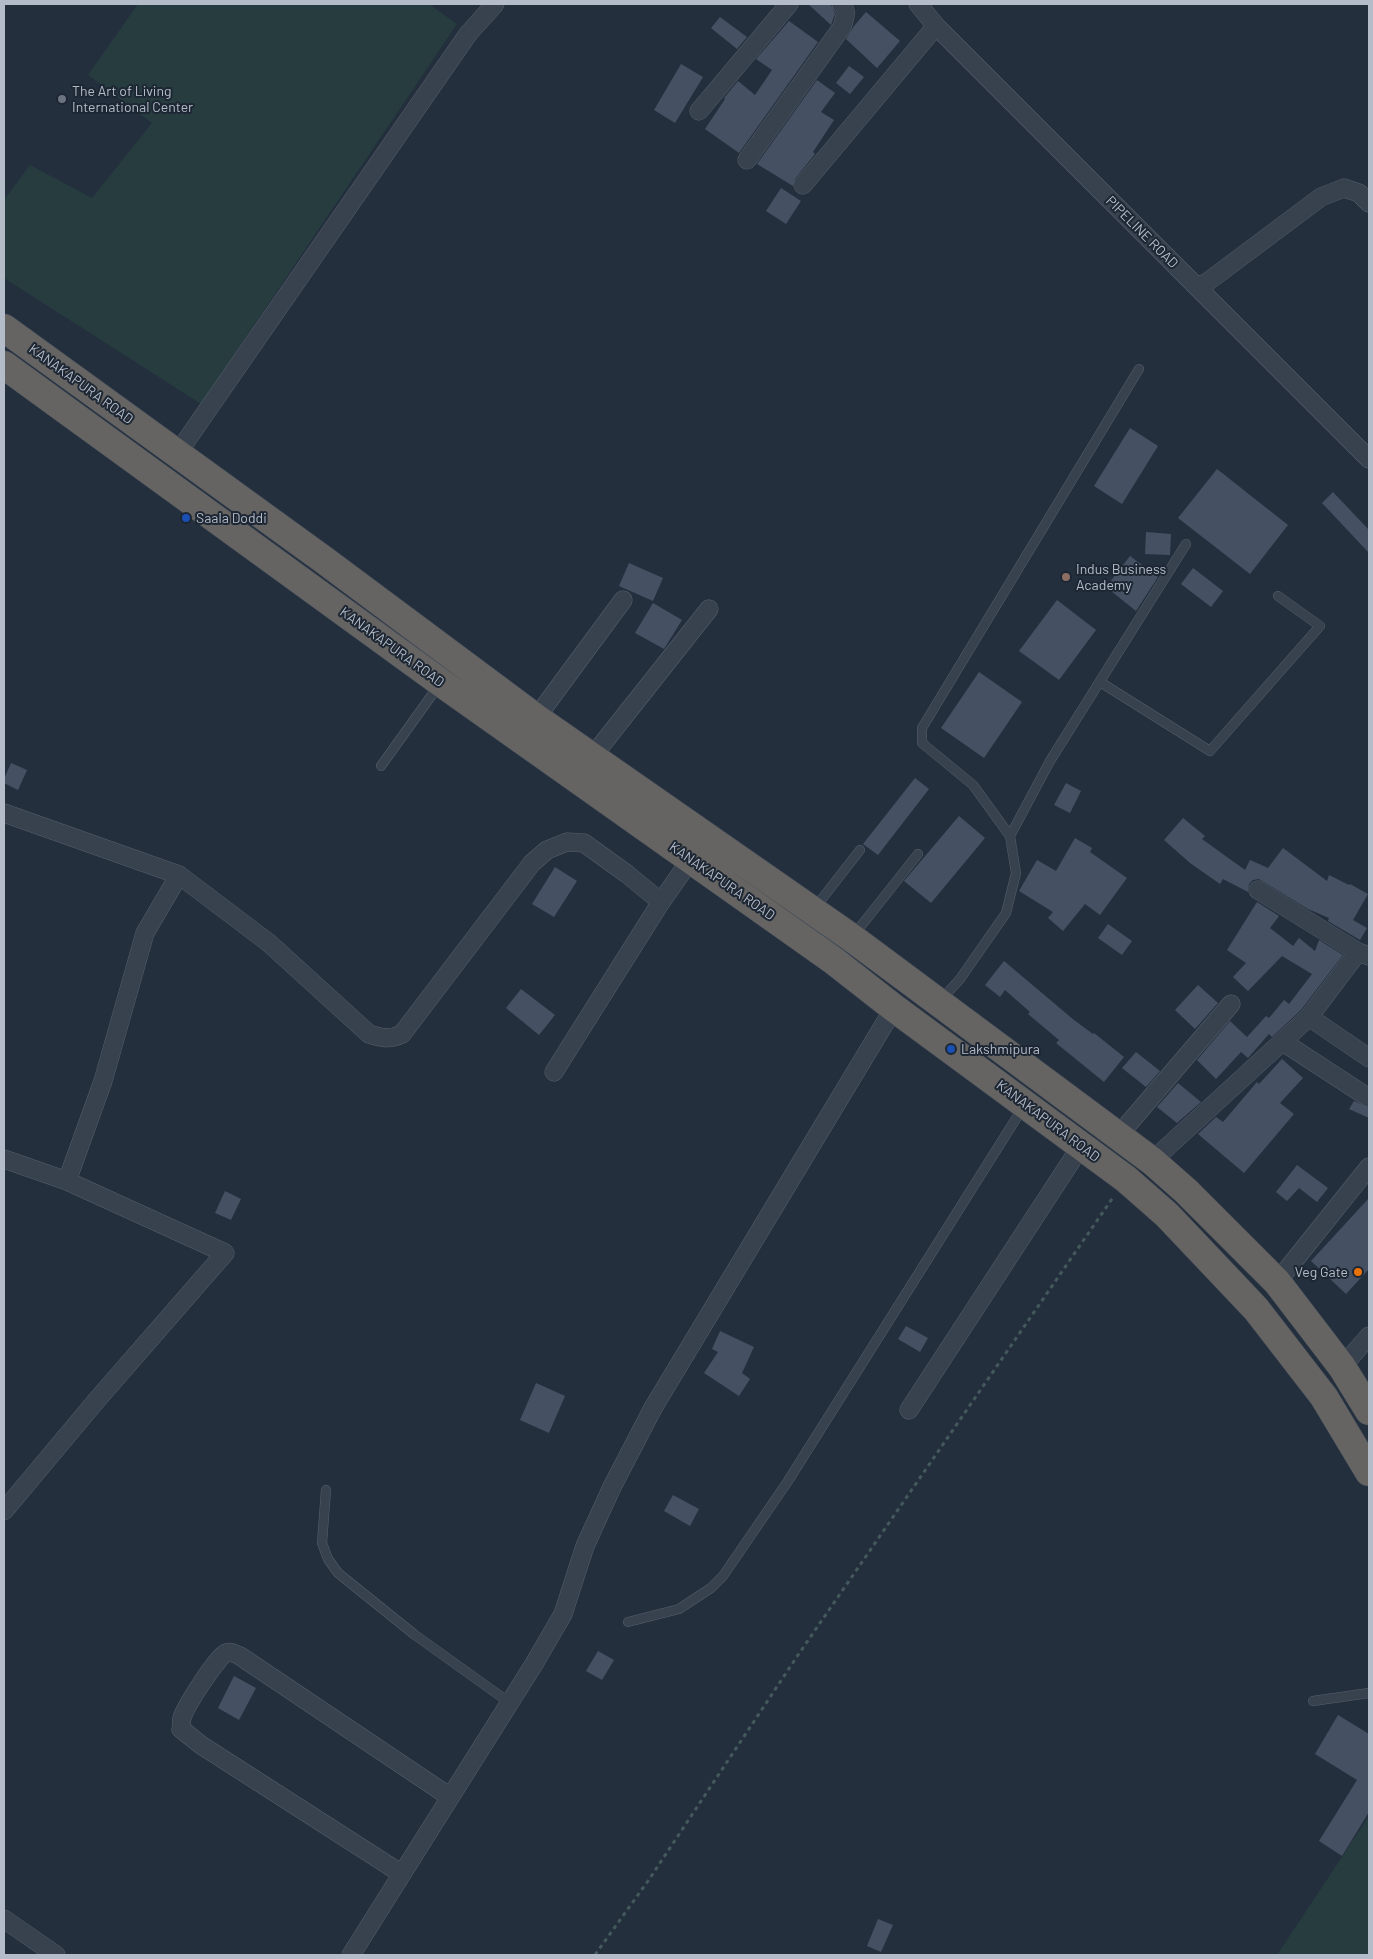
<!DOCTYPE html>
<style>
body{margin:0}
#map{position:relative;width:1373px;height:1959px;overflow:hidden;background:#242f3e;font-family:Barlow,sans-serif}
canvas{display:block}
.frame{position:absolute;inset:0;border:5px solid #b4bcc9;pointer-events:none}
</style>
<div id="map">
<canvas width="1373" height="1959"></canvas>
<div class="frame"></div>
</div>
<script>
const c = document.querySelector('canvas').getContext('2d');
c.lineJoin = 'round';
function paint(path, color) { c.fillStyle = color; c.fill(path, 'evenodd'); }
function trace(path, color, width, dash) { c.strokeStyle = color; c.lineWidth = width; c.lineCap = dash ? 'butt' : 'round'; c.setLineDash(dash || []); c.stroke(path); }
function write(font, color, halo, rows, align = 'center') {
  c.font = font + ' Barlow,sans-serif'; c.lineWidth = 4; c.setLineDash([]); c.textBaseline = 'middle'; c.strokeStyle = halo; c.fillStyle = color; for (const [text, x, y, turn = 0] of rows) {
    c.save(); c.translate(x, y); c.rotate((+turn || 0) * Math.PI / 180); c.textAlign = isNaN(turn) ? turn : align; if (halo) c.strokeText(text, 0, 0); c.fillText(text, 0, 0); c.restore();
  }
}
paint(new Path2D(`
 M138,4H429L457,24L201,404L4,278V200L30,165L92,198L152,123L88,75Z
 M1369,1816V1955H1277Z`), '#263c3f');
paint(new Path2D(`
 M808,4L831,5L835,14L831,25Z
 M866,12L900,41L877,68L846,39L854,26Z
 M720,17L747,37L737,49L711,28Z
 M789,21L818,42L739,153L705,129L725,99L724,98L738,81L755,95L772,70L756,59Z
 M681,64L703,77L675,123L654,110Z
 M849,66L864,77L850,94L836,83Z
 M817,80L835,93L821,112L834,120L813,152L815,154L795,179L793,186L757,164Z
 M781,188L801,201L786,224L766,211Z
 M1130,428L1158,446L1122,504L1094,486Z
 M1217,469L1288,525L1250,574L1178,518Z
 M1333,492L1369,530V553L1322,503Z
 M1146,532L1171,534L1170,555L1145,554Z
 M1130,556L1158,577L1136,611L1106,587Z
 M629,563L663,578L653,601L619,586Z
 M1193,568L1223,591L1211,607L1181,584Z
 M1057,600L1096,630L1059,680L1019,651Z
 M653,603L682,620L664,649L635,633Z
 M979,672L1022,702L984,758L941,728Z
 M11,763L27,770L18,790L4,783V779Z
 M915,778L929,789L878,855L863,844Z
 M1066,783L1081,791L1070,813L1054,805Z
 M959,816L985,838L931,903L904,881Z
 M1183,818L1205,836L1202,839L1245,870L1250,860L1268,868L1283,848L1327,881L1329,875L1349,885L1350,884L1368,894L1353,920L1367,928L1360,940L1328,921L1329,918L1308,909L1259,879L1253,880L1249,884L1248,892L1223,879L1220,884L1190,863L1164,840Z
 M1075,838L1092,848L1090,852L1127,878L1100,915L1085,904L1063,931L1048,918L1053,912L1019,891L1037,860L1056,871Z
 M555,867L577,881L554,917L532,904Z
 M1257,902L1279,916L1270,928L1293,946L1299,938L1315,951L1319,940L1343,955L1301,1010L1272,1037L1269,1034L1248,1058L1241,1052L1216,1079L1197,1060L1230,1021L1247,1037L1266,1016L1269,1018L1284,1000L1289,1004L1312,974L1282,956L1248,991L1233,977L1246,963L1227,950Z
 M1108,924L1132,941L1122,955L1098,938Z
 M1004,961L1074,1020L1093,1034L1094,1033L1124,1057L1104,1082L1056,1043L1059,1040L1028,1014L1030,1012L1005,990L1000,997L985,985Z
 M1198,985L1218,1003L1195,1029L1175,1010Z
 M521,989L555,1015L539,1035L506,1008Z
 M1136,1052L1160,1071L1146,1087L1122,1068Z
 M1282,1059L1303,1078L1280,1103L1294,1114L1244,1173L1198,1134L1216,1117L1223,1122L1257,1082L1259,1084Z
 M1178,1083L1201,1102L1177,1123L1157,1107Z
 M1354,1101L1369,1108V1118L1349,1109Z
 M1297,1165L1328,1188L1317,1202L1299,1188L1287,1201L1276,1192Z
 M225,1191L241,1199L231,1220L215,1213Z
 M1369,1198V1269L1346,1294L1311,1261Z
 M906,1326L928,1338L920,1352L898,1339Z
 M720,1331L754,1347L742,1373L750,1379L739,1396L704,1373L718,1352L712,1349Z
 M536,1383L565,1396L549,1433L520,1420Z
 M673,1495L699,1509L690,1526L664,1511Z
 M598,1651L614,1660L602,1680L586,1671Z
 M234,1676L256,1688L239,1720L218,1708Z
 M1338,1715L1369,1734V1812L1342,1856L1319,1841L1357,1780L1315,1754Z
 M878,1919L893,1925L881,1952L867,1946Z`), '#455162');
const service = new Path2D(`
 M1100,682L1210,751L1320,626L1278,596
 M381,766L439,685
 M1010,836L1050,761L1186,544
 M814,909L860,850
 M853,936L918,854
 M941,1000L960,979L1006,913L1016,873L1010,836L973,785L922,743V728L1139,369
 M326,1490L322,1543L328,1559L338,1573L415,1635L510,1703
 M628,1622L679,1609L711,1588L723,1576L788,1481L1024,1106
 M1313,1701L1369,1693`);
const minor = new Path2D(`
 M918,4L936,26L1369,459
 M699,111L789,4
 M747,160L842,27C845,17 848,11 841,4
 M803,185L936,26
 M1196,286L1206,283L1321,197L1344,188L1359,193L1369,203
 M177,454L468,34L495,4
 M536,718L623,600
 M592,757L709,609
 M4,813L179,875
 M1258,890L1358,952L1369,956
 M1309,1017L1369,1058
 M1283,1042L1369,1098
 M554,1072L661,902
 M1118,1136L1231,1004
 M4,1159L67,1181L225,1253L96,1401L4,1511
 M1152,1161L1309,1017L1358,952
 M67,1181L103,1081L145,933L179,875L269,943L369,1034C381,1038 390,1040 402,1034L532,863L547,850L567,842L584,843L627,874L661,902L691,859
 M1277,1282L1369,1167
 M1342,1367L1369,1336
 M909,1410L1081,1146
 M402,1874L201,1745L181,1729C182,1726 181,1721 182,1718C185,1707 217,1657 226,1653C230,1651 236,1654 240,1656L450,1797
 M4,1919L56,1955
 M351,1955L534,1664L563,1614L585,1546L612,1487L653,1408L894,1008`);
const trunk = new Path2D(`
 M4,328L324,560L536,718L852,938L1152,1161L1186,1191L1277,1282L1342,1367L1369,1411
 M4,365L440,682L834,961L894,1008L1126,1179L1167,1215L1256,1309L1324,1397L1369,1472`);
trace(service, '#565f6c', 10);
trace(minor, '#565f6c', 19);
trace(trunk, '#434c59', 29);
trace(new Path2D(`
 M595,1955L648,1881L798,1655L1114,1196`), '#44595c', 3, [4, 4]);
trace(service, '#38414e', 9);
trace(minor, '#38414e', 18);
trace(trunk, '#656462', 28);
for (const [x, y, r, color] of [
 [62,99,5,"#6b7280"],
 [186,518,5,"#1a4fb4"],
 [1066,577,5,"#8d6e63"],
 [951,1049,5,"#1a4fb4"],
 [1358,1272,5,"#e8710a"]
]) { const dot = new Path2D(); dot.arc(x, y, r, 0, 2 * Math.PI); c.fillStyle = color; c.fill(dot); trace(dot, '#1d2633', 2); }
write('14px', '#b4bcc9', '#1d2633', [
 ["The Art of Living",72,91],
 ["International Center",72,107],
 ["Saala Doddi",196,518],
 ["Indus Business",1076,569],
 ["Academy",1076,585],
 ["Lakshmipura",961,1049],
 ["Veg Gate",1348,1272,"right"]
], 'left');
write('14px', '#b4bcc9', '#1d2633', [
 ["PIPELINE ROAD",1142,232,45],
 ["KANAKAPURA ROAD",81,384,36],
 ["KANAKAPURA ROAD",392,647,36],
 ["KANAKAPURA ROAD",722,881,35],
 ["KANAKAPURA ROAD",1048,1121,37]
]);
</script>
